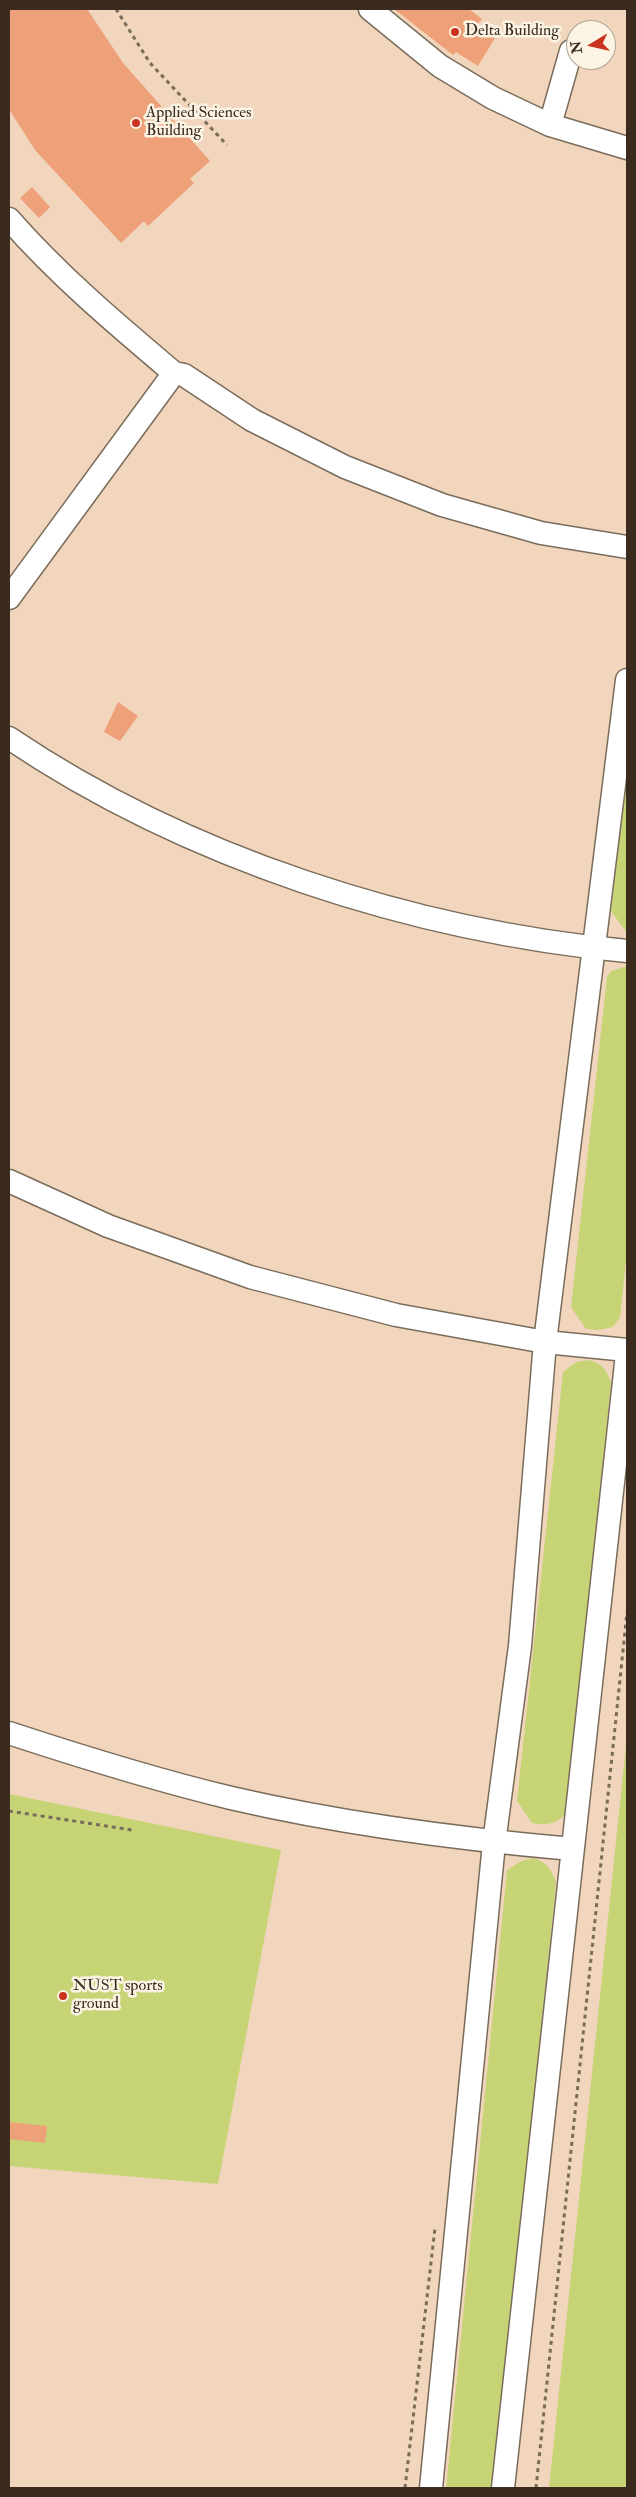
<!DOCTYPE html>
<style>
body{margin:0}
#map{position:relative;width:636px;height:2497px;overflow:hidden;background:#efe8cc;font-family:"IM FELL Double Pica",serif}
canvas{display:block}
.frame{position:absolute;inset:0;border:10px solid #3b2a1e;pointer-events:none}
.north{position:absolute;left:566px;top:20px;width:50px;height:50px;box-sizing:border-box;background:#fcf5e5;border:1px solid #afa495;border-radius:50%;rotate:261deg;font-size:14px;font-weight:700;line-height:20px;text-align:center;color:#3b2a1e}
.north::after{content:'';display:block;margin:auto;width:18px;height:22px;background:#c8321e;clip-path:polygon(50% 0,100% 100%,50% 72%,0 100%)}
</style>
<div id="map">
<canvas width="636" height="2497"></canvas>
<div class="frame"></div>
<div class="north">N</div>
</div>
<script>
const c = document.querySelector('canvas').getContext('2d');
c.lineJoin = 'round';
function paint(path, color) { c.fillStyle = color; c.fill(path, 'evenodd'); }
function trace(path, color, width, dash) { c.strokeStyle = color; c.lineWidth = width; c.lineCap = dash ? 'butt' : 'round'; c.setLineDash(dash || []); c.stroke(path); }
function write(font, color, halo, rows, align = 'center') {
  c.font = font + ' "IM FELL Double Pica",serif'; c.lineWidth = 5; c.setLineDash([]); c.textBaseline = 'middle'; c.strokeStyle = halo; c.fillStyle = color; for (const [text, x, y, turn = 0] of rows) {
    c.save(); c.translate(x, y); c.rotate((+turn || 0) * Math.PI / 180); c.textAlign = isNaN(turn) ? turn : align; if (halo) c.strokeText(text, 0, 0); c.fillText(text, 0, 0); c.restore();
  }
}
paint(new Path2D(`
 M9,9H627V2488H9ZM576,30H606V60H576Z`), '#f1d5bd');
paint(new Path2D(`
 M627,766V933L611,911Z
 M627,966V1252L620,1317L613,1327L598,1330L586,1329L571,1307L607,977L611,971Z
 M589,1360C603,1364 607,1370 611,1383L567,1812C557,1824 547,1826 532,1823L517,1801L563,1372L576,1362Z
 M627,1735V2488H549Z
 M9,1794L281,1850L218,2184L9,2166Z
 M534,1858C547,1863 551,1868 556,1882L495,2488H446L507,1870L521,1861Z`), '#c7d476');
paint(new Path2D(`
 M9,9H87L123,63L210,161L190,179L194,183L148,226L144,221L121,243L35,150L9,109Z
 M394,9H469L482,19L476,26L495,38L478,66L456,52L453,55Z
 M32,187L50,207L39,218L20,198Z
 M118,702L138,716L120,741L104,732Z
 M9,2122L47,2126L45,2143L9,2139Z`), '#eea078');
const minor = new Path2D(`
 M370,9L440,66L493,98L550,125L627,148
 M550,125L571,51
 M9,219C59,276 116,324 174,373L184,375L252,420L345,467L442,505L541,533L627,547
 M9,598L174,373
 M9,738C187,858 414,931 627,951
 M9,1181L108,1226L250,1277L396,1315L545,1342L627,1350
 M9,1733C82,1757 156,1780 231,1798C343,1824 458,1839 572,1849
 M431,2488L494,1843L520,1646L545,1342L627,680
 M503,2488L627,1354`);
trace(minor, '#7a6c5b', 25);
trace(new Path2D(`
 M116,9L150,63L227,145
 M9,1811L132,1830
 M405,2488L435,2228
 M536,2488L627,1612`), '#7a6c5b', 3, [4, 4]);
trace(minor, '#fff', 22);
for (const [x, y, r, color] of [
 [455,32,5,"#c8321e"],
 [136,123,5,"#c8321e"],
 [63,1996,5,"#c8321e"]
]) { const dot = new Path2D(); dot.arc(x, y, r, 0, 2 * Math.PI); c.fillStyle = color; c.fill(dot); trace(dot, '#fcf5e5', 2); }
write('16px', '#3b2a1e', '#fcf5e5', [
 ["Delta Building",465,32],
 ["Applied Sciences",146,114],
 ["Building",146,132],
 ["NUST sports",73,1987],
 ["ground",73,2005]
], 'left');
</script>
